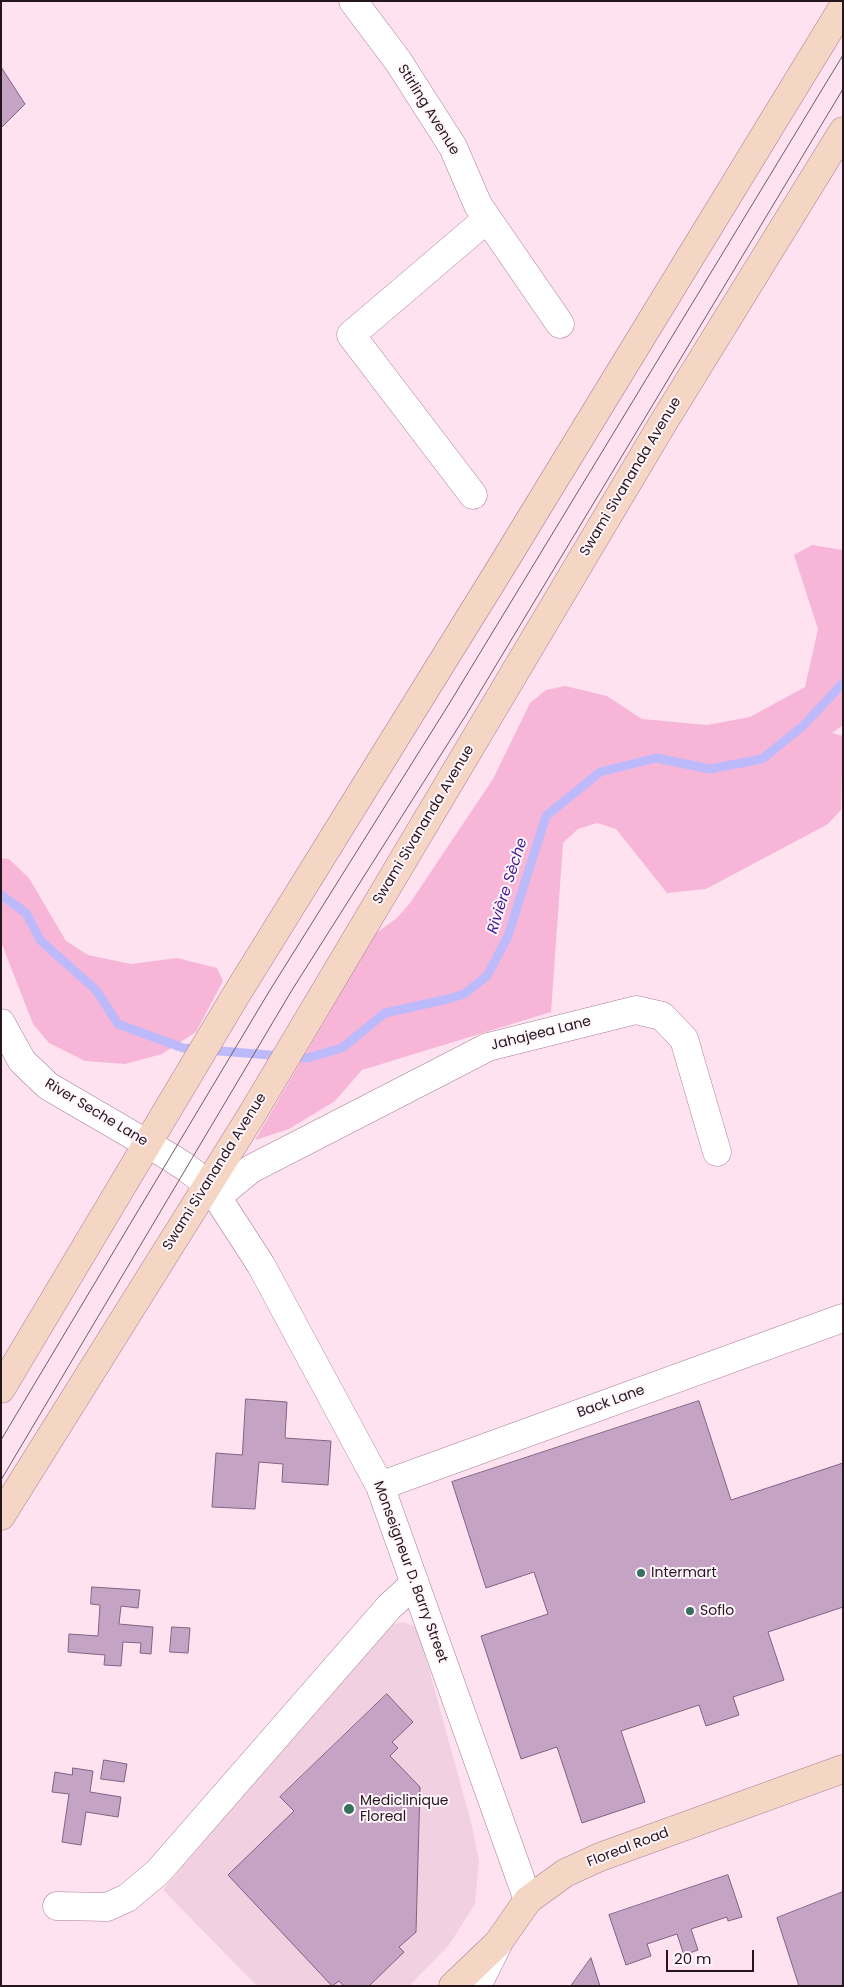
<!DOCTYPE html>
<meta charset="utf-8">
<style>
body{margin:0}
#map{position:relative;width:844px;height:1987px;overflow:hidden;background:#fee2f0;font-family:Poppins,sans-serif}
canvas{display:block}
.frame{position:absolute;inset:0;border:2px solid #25151d;pointer-events:none}
.scale{position:absolute;left:666px;top:1950px;width:88px;height:22px;box-sizing:border-box;border:2px solid #25151d;border-top:0;padding-left:6px;font-size:15px;line-height:18px;white-space:nowrap;color:#25151d;-webkit-text-stroke:4px #fff5fa;paint-order:stroke}
</style>
<div id="map">
<canvas width="844" height="1987"></canvas>
<div class="frame"></div>
<div class="scale">20 m</div>
</div>
<script>
const c = document.querySelector('canvas').getContext('2d');
c.lineJoin = 'round';
function paint(path, color) { c.fillStyle = color; c.fill(path, 'evenodd'); }
function trace(path, color, width, dash) { c.strokeStyle = color; c.lineWidth = width; c.lineCap = dash ? 'butt' : 'round'; c.setLineDash(dash || []); c.stroke(path); }
function write(font, color, halo, rows, align = 'center') {
  c.font = font + ' Poppins,sans-serif'; c.lineWidth = 4; c.setLineDash([]); c.textBaseline = 'middle'; c.strokeStyle = halo; c.fillStyle = color; for (const [text, x, y, turn = 0] of rows) {
    c.save(); c.translate(x, y); c.rotate((+turn || 0) * Math.PI / 180); c.textAlign = isNaN(turn) ? turn : align; if (halo) c.strokeText(text, 0, 0); c.fillText(text, 0, 0); c.restore();
  }
}
paint(new Path2D(`
 M403,1622L414,1626L420,1636L471,1822L479,1861L475,1904L449,1945L409,1986H257L163,1890L381,1631L391,1625Z`), '#f1d1e1');
paint(new Path2D(`
 M812,545L843,550V725L832,733L843,736L841,810L828,824L706,889L667,893L616,829L597,823L578,829L563,843L551,1012L362,1070L335,1101L289,1129L255,1140L376,933L397,918L410,903L493,779L530,703L546,690L565,686L607,696L642,719L707,725L750,717L805,687L818,629L794,555Z
 M1,858L9,859L29,878L66,941L88,955L131,964L177,958L217,968L223,981L196,1032L162,1054L125,1064L85,1061L49,1043L33,1024L1,942Z`), '#f7b6d8');
trace(new Path2D(`
 M1,895L26,913L41,941L96,990L118,1024L183,1048L307,1058L342,1048L385,1013L448,999L464,994L487,976L508,936L546,816L600,772L656,758L710,769L762,759L803,726L843,683`), '#bdbafb', 9);
const building = new Path2D(`
 M1,67L25,104L1,128Z
 M246,1399L287,1402L285,1438L331,1441L328,1485L282,1482L283,1464L259,1462L255,1509L212,1507L216,1453L242,1455Z
 M699,1401L731,1500L843,1463V1607L768,1632L784,1680L733,1697L739,1715L706,1726L699,1705L621,1731L645,1802L582,1823L557,1747L521,1759L481,1636L548,1614L534,1572L486,1588L452,1482Z
 M92,1587L140,1590L138,1608L121,1606L119,1624L153,1627L151,1654L140,1653L141,1643L123,1642L121,1666L104,1665L105,1655L68,1652L69,1634L98,1636L100,1605L91,1604Z
 M172,1627L190,1628L188,1653L170,1652Z
 M387,1694L413,1722L392,1742L398,1748L390,1756L420,1787L416,1932L399,1947L404,1952L369,1986H344L339,1981L332,1986L228,1875L294,1811L280,1797Z
 M104,1760L127,1764L124,1782L101,1779Z
 M73,1768L93,1771L90,1792L121,1797L118,1817L86,1812L81,1845L62,1842L69,1794L52,1792L55,1772L72,1775Z
 M728,1875L742,1917L728,1921L727,1917L691,1929L698,1950L684,1955L677,1934L647,1944L651,1956L626,1965L609,1915Z
 M843,1892V1986H799L777,1918Z
 M591,1958L600,1986H571Z`);
paint(building, '#c5a3c4');
trace(building, '#826282', 1);
const street = new Path2D(`
 M353,1L398,61L453,147L478,205L560,324
 M473,495L351,335L487,219
 M1,1023L22,1061L48,1086L170,1157L187,1168L208,1185L217,1197L261,1265L380,1486L528,1900
 M217,1197L251,1169L488,1047L636,1010L662,1016L684,1039L717,1152
 M380,1486L843,1318
 M57,1906L107,1907L127,1898L158,1872L389,1607L415,1583
 M477,1986L498,1944`);
const secondary = new Path2D(`
 M1,1389L236,995L498,572L843,7
 M1,1516L251,1116L660,428L843,131
 M453,1986L498,1943L528,1900L565,1873L600,1857L843,1769`);
trace(street, '#a97e95', 29);
trace(secondary, '#a97e95', 29);
trace(street, '#fff', 28);
trace(secondary, '#f5d5c4', 28);
trace(new Path2D(`
 M1,1440L270,990L449,704L843,55
 M1,1480L292,990L466,715L843,89`), '#6f5b65', 1);
for (const [x, y, r, color] of [
 [641,1573,5,"#36715b"],
 [690,1611,5,"#36715b"],
 [349,1809,6,"#36715b"]
]) { const dot = new Path2D(); dot.arc(x, y, r, 0, 2 * Math.PI); c.fillStyle = color; c.fill(dot); trace(dot, '#fff5fa', 2); }
write('14px', '#25151d', '#fff5fa', [
 ["Stirling Avenue",428,110,58],
 ["Swami Sivananda Avenue",631,477,-59],
 ["Swami Sivananda Avenue",424,825,-59],
 ["Jahajeea Lane",541,1034,-14],
 ["River Seche Lane",96,1113,31],
 ["Swami Sivananda Avenue",215,1172,-58],
 ["Back Lane",611,1402,-20],
 ["Monseigneur D. Barry Street",410,1572,70],
 ["Floreal Road",628,1848,-21]
]);
write('14px', '#25151d', '#fff5fa', [
 ["Intermart",651,1573],
 ["Soflo",700,1611],
 ["Mediclinique",360,1801],
 ["Floreal",360,1817]
], 'left');
write('italic 15px', '#3f1b97', '#fff5fa', [
 ["Rivière Sèche",508,886,-72]
]);
</script>
